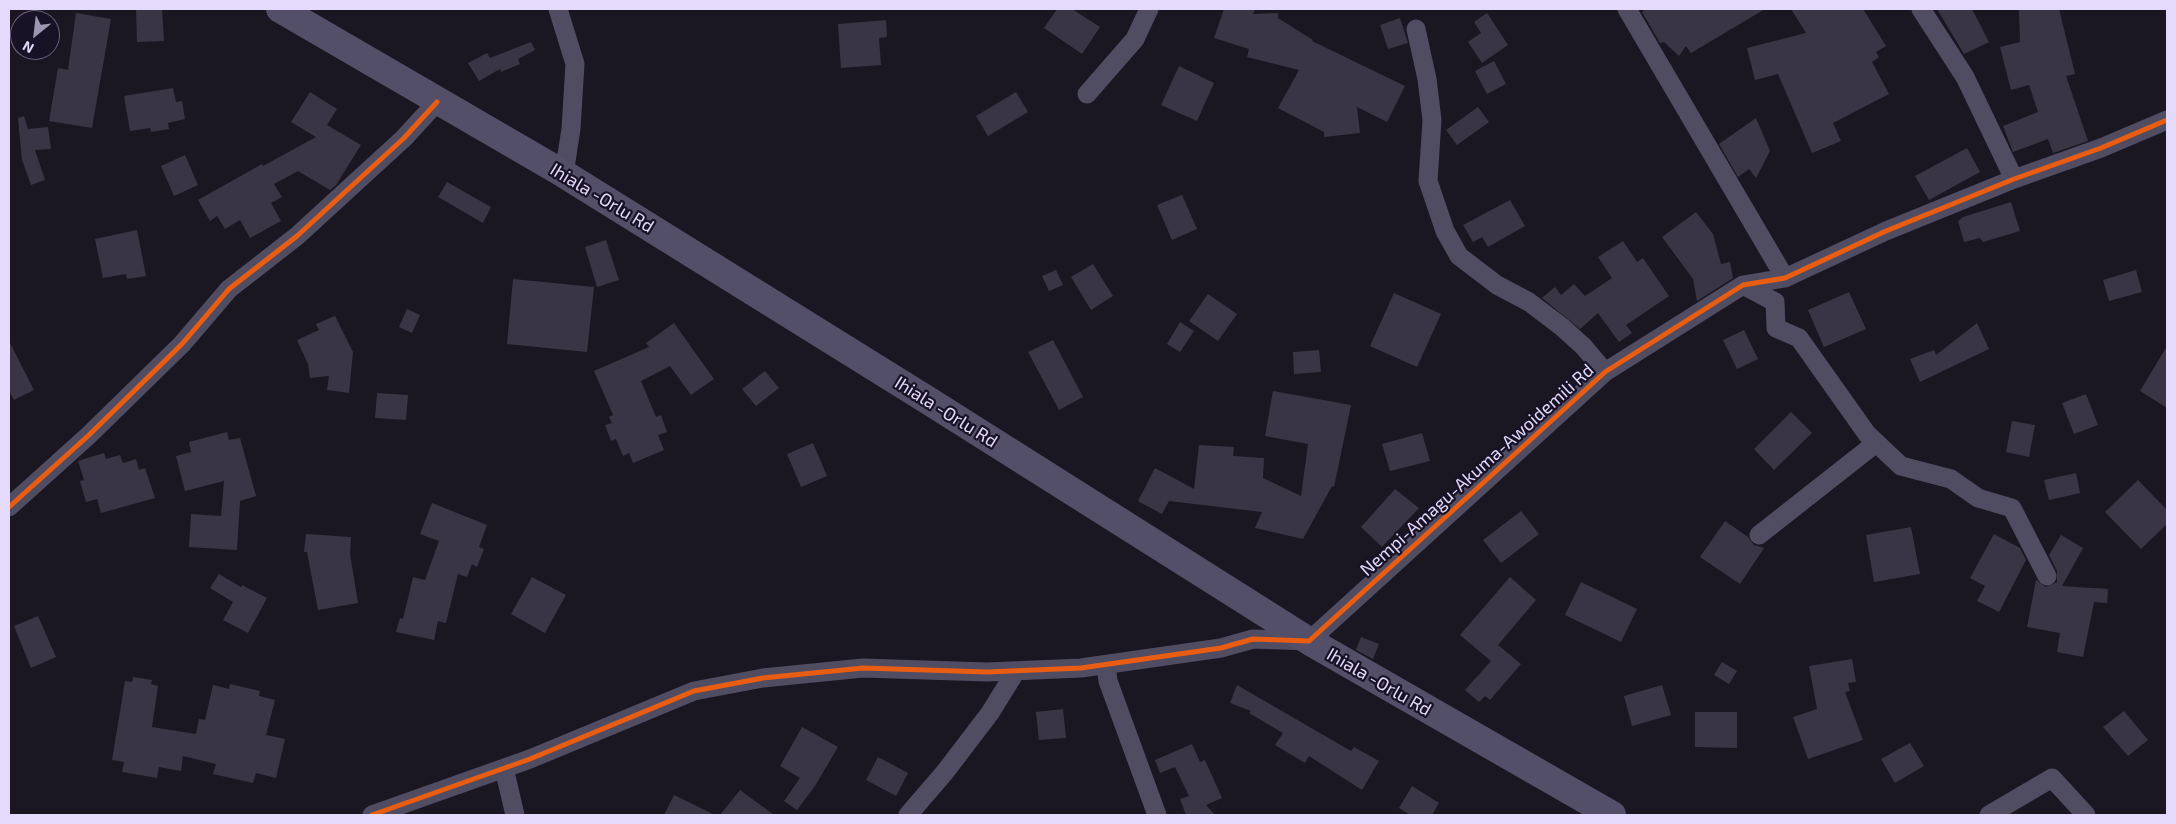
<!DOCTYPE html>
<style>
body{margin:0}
#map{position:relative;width:2176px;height:824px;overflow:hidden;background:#1a1722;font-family:"Exo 2",sans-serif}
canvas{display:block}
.frame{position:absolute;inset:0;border:10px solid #e3dafc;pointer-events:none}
.north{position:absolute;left:10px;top:10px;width:50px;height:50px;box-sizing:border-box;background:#181227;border:1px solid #69627c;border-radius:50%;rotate:209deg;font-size:14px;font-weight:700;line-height:20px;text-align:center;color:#e3dafc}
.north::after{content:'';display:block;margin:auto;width:18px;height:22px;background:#9d96b0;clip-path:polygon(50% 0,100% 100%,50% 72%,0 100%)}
</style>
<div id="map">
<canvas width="2176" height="824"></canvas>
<div class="frame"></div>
<div class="north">N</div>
</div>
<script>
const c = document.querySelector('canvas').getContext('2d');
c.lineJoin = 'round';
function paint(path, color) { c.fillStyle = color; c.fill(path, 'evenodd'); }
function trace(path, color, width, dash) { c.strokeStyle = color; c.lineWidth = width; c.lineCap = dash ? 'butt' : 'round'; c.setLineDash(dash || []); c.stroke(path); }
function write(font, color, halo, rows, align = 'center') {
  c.font = font + ' "Exo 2",sans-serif'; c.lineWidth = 4.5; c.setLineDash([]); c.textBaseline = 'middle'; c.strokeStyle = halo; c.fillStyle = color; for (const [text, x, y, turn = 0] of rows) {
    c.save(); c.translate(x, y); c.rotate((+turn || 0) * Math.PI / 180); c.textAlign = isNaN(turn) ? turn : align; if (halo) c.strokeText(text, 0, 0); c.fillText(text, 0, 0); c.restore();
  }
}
paint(new Path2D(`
 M136,9H162L164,41L137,42Z
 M1057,9H1072L1100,27L1082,54L1044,28Z
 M1224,9H1255L1253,14L1278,13V18L1313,40L1312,41L1405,86L1387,122L1357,107L1360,133L1324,137V132L1278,108L1299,70L1247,57L1249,49L1214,38Z
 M1645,9H1765L1691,53L1686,46L1679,56L1664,42L1660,43L1642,12Z
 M1791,9H1863L1886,46L1876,52L1879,57L1872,62L1889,94L1833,123L1841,141L1812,153L1778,74L1755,80L1747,48L1806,33Z
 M1937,9H1972L1989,42L1964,54Z
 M2019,9H2059L2075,74L2066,76L2088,141L2053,153L2048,139L2013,152L2003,126L2038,112L2029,85L2011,90L2000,47L2020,42Z
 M76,13L111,19L92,128L49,121L58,68L68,70Z
 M1487,13L1508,45L1482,63L1468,42L1481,33L1474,22Z
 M1400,18L1408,43L1388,49L1380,25Z
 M886,20L887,37L879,38L881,65L841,68L838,24Z
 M531,42L535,50L518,59L520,64L501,72L500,69L479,81L468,63L487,53L490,58Z
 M1494,61L1506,84L1487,94L1475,71Z
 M1179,66L1214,83L1197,121L1161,105Z
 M173,88L176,102L182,101L185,119L168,123L169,129L151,132L150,128L130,131L124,96Z
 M310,92L337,109L327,125L361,145L336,185L330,190L298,171L274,184L282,197L271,203L281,221L250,238L240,220L225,229L217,216L210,221L198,200L262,164L263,166L316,137L291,122Z
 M1016,92L1028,112L988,136L976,116Z
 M1478,107L1489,122L1457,145L1446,130Z
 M24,116L28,129L48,127L51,149L35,150L45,180L31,185L22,160L18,118Z
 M1756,118L1770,151L1756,178L1749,169L1738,177L1719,144Z
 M1967,148L1980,172L1929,200L1915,176Z
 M185,155L198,185L174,196L161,166Z
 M447,182L491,207L483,223L438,197Z
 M1182,195L1197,229L1172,240L1157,205Z
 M1510,200L1525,226L1488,247L1482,237L1473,242L1463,225Z
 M2011,202L2020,231L1983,242L1980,238L1964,242L1958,221L1963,217Z
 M1696,212L1713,234L1721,264L1730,262L1733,278L1697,301L1693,279L1662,237Z
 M137,230L146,276L127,279L126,274L103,278L95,239Z
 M606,240L619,280L597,287L585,247Z
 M1623,241L1637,262L1643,258L1669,296L1626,325L1632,333L1619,342L1598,313L1580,329L1542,298L1555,287L1561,295L1574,284L1585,296L1612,278L1598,257Z
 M1093,264L1113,296L1091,310L1071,277Z
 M1056,270L1063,285L1049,291L1042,276Z
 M2136,270L2142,292L2109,301L2103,280Z
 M513,279L594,287L587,352L507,344Z
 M1849,292L1866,329L1824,347L1808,310Z
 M1394,293L1441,314L1417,367L1370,346Z
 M1208,294L1237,314L1218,341L1189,321Z
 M407,309L420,315L412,333L399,327Z
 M335,316L353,352L349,393L327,390L329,376L310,378L308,364L297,340L319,330L316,324Z
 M1180,322L1194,331L1180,352L1167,344Z
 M674,323L714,379L691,395L670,366L641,381L656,417L661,415L667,432L658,435L664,450L633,463L629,453L623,456L616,439L611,441L605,425L612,423L609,417L613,415L594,371L649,347L646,343Z
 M1977,323L1989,349L1920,382L1910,359L1934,350L1936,355Z
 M1744,330L1758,359L1737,369L1723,340Z
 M1053,340L1083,397L1059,410L1028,352Z
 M9,341L34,390L14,400L9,391Z
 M2167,346V408L2140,391Z
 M1319,350L1321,372L1294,374L1293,352Z
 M765,371L779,388L756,406L742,389Z
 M1273,391L1351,405L1334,487L1332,486L1303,539L1255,528L1262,512L1169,501L1162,514L1138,501L1155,468L1194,489L1199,445L1234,447L1233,456L1264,458L1263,478L1301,496L1308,444L1265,436Z
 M377,393L408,395L406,420L375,418Z
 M2086,394L2098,425L2074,434L2062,403Z
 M1791,412L1812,433L1774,470L1754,449Z
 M2012,421L2035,425L2029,457L2006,452Z
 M227,432L229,440L240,438L256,496L240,501L237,550L189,547L191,514L221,516L224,481L185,491L176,456L191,452L189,442Z
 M1422,433L1430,461L1390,471L1382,444Z
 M813,443L827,476L801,487L787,454Z
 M104,453L106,459L120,455L123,463L136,459L139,470L145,468L155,498L101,513L97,499L86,502L80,481L84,480L78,461Z
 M2076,473L2080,493L2049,500L2044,480Z
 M2138,480L2167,510V524L2141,549L2105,512Z
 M1395,489L1419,508L1382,547L1361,527Z
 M432,503L487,525L479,547L484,549L477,567L472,564L467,577L458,574L446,623L438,621L434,640L396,632L400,618L403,619L413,577L425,580L439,541L420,534Z
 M1521,511L1539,534L1501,563L1483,540Z
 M1725,521L1748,537L1754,545L1764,548L1740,584L1700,557Z
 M1911,527L1920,574L1874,582L1866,535Z
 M306,534L351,537L350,554L358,603L318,610L307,552H304Z
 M1994,534L2020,548L2026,560L1999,612L1977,601L1985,586L1970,578Z
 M2061,535L2083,548L2062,586L2108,589L2107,603L2094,602L2083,657L2057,652L2060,633L2027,627L2036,580L2046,587L2057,582V571L2049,555Z
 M219,574L241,587L242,585L267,598L248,633L223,620L233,602L210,588Z
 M532,577L566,595L545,633L511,614Z
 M1510,577L1536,600L1498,645L1521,664L1490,700L1485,696L1479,702L1465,690L1491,661L1460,635Z
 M1581,582L1637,609L1621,642L1565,615Z
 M38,616L56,657L31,668L14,626Z
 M1361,637L1379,644L1373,659L1356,650Z
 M1852,659L1856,682L1848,683L1850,691L1845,692L1863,740L1808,759L1793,717L1817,709L1809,666Z
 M1722,662L1737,671L1729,684L1714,675Z
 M133,677L152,680L151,684L158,686L152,727L196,734L199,719L205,720L213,685L229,689L230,684L260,691L259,696L275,700L266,735L285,739L276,778L256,773L253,783L213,774L216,764L183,756L181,771L159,767L157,778L122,772L124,762L112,760L125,681L132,682Z
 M1237,685L1351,751L1354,747L1379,761L1362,790L1309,756L1305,763L1275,745L1283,733L1249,713L1251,711L1230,703Z
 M1662,685L1671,715L1632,726L1624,696Z
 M1063,709L1066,738L1039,740L1036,712Z
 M2124,711L2148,740L2128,756L2103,727Z
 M1695,712H1737V748L1695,747Z
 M802,727L838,747L815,786L797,810L784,801L800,778L780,766Z
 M1910,743L1924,766L1895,783L1881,759Z
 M1192,744L1200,762L1205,760L1222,798L1206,805L1215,815H1186L1180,799L1189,796L1175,767L1160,773L1155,760Z
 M878,757L908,773L896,796L866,780Z
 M1412,786L1439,803L1432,815H1410L1399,808Z
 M740,790L774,815H720Z
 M674,795L715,815H664Z`), '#3a3544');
trace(new Path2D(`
 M558,9L575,64L571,129L564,174
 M1627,9L1785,278
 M1921,9L1965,77L2014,179
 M1416,29L1427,79L1432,120L1428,181L1445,231L1459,256L1497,285L1529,302L1562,327L1584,347L1605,372
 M1087,94L1135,39L1149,9
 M1743,285L1775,302L1776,328L1799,338L1867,434L1901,466L1951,479L1978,498L2012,508L2047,576
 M9,507L89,435L182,344L229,289L297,236L404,138L437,102
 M1759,535L1876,443
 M1106,665L1108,681L1157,815
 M504,768L515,815
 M372,815L530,759L694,691L763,678L863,668L987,672L1081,668L1221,648L1253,639L1309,641L1605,372L1743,285L1785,278L1886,231L2014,179L2101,148L2167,120
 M908,815L945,772L990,713L1016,671
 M1989,815L2052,778L2086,815`), '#504c62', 19);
trace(new Path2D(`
 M280,9L564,174L929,401L1309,641L1612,815`), '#544f68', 28);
trace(new Path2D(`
 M9,507L89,435L182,344L229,289L297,236L404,138L437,102
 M372,815L530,759L694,691L763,678L863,668L987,672L1081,668L1221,648L1253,639L1309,641L1605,372L1743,285L1785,278L1886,231L2014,179L2101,148L2167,120`), '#e95d12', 5);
write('18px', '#e3dafc', '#181227', [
 ["Ihiala -Orlu Rd",602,198,31],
 ["Ihiala -Orlu Rd",946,412,32],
 ["Nempi-Amagu-Akuma-Awoidemili Rd",1477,470,-42],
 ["Ihiala -Orlu Rd",1379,682,30]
]);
</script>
